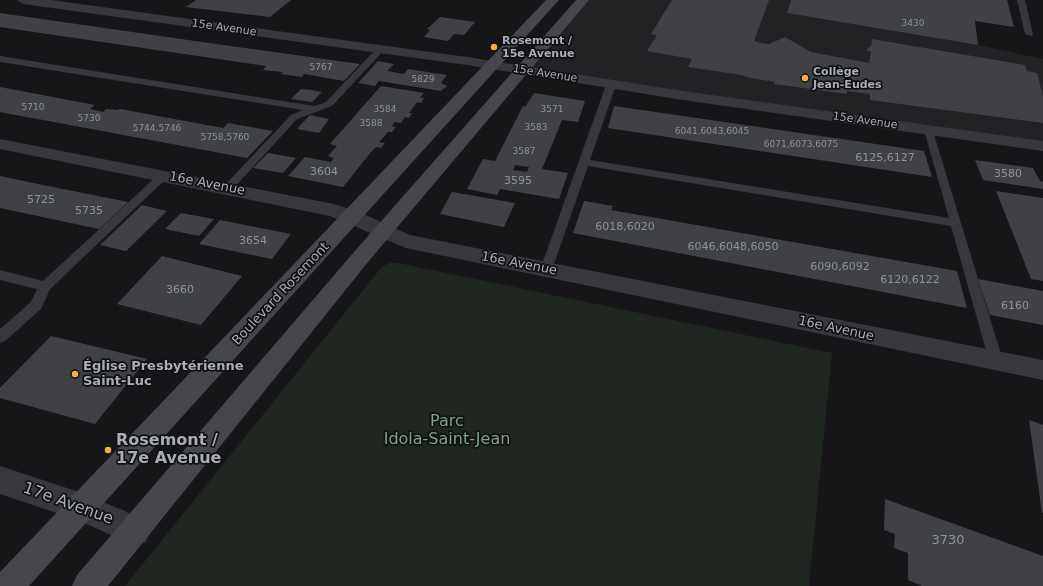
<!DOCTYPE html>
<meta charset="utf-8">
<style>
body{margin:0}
canvas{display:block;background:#161618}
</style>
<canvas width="1043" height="586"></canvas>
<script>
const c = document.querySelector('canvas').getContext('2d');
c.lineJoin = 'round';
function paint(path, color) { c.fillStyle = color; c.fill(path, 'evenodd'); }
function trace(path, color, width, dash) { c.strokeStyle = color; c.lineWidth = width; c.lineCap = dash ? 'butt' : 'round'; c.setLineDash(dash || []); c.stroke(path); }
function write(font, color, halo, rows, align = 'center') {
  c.font = font + ' "DejaVu Sans",sans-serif'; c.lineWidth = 3.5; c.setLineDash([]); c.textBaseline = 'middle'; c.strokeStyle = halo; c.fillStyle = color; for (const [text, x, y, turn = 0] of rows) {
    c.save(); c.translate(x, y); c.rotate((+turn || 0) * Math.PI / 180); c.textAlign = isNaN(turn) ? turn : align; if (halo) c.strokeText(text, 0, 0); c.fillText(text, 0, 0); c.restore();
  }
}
paint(new Path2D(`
 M583,0H791L788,13L978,45L1043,59V146L521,71Z`), '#222225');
paint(new Path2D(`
 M389,263H398L832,353L809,586H125L381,268Z`), '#1e261f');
paint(new Path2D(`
 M196,0H291L270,17L186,7Z
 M672,0H769L754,41L765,44H769L785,37L811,52L869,63L871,52L866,50L871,46L872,39L1025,65L1027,71L1037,73L1043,96V123L870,100V94L847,91V94L774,84L775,82L751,78L741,75L688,67L692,59L647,51L657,35L651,34Z
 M791,0H1007L1014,27L975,21L978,45L787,13Z
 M0,13L202,42L360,64L344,81L304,74L302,77L281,74L283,72L263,70L266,66L0,27Z
 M440,17L475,22L464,35L454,34L448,41L424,37L430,30L427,29Z
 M378,61L394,64L387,71L404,74L408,69L447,75L441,83L447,86L441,91L379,81L375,86L358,83Z
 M381,86L424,93L420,98H424L421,103L417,102L409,113H412L409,118L405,117L401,123L395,122L392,126L396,127L392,132H388L379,142L385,143L381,148L376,147L371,152L343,187L288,176L305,157L331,162L334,158L328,156L337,146L330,144Z
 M0,87L95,105L90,109L103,112L106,109L117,110L120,109L223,128L228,123L273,131L247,158L0,112Z
 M301,89L311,90L322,92L312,102L291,99Z
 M534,93L585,101L578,122L562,120L542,169L568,173L559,199L500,189L497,195L467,189L483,159L495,161L523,106L525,107ZM515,165L529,167L527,172L513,170Z
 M614,106L924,151L932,177L608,128Z
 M310,115L329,119L319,133L297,129Z
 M268,153L296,158L283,173L253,168Z
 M975,160L1033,168L1040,181L1043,182V189L983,180Z
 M0,176L33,183L128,202L99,229L0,208Z
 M996,191L1043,198V281L1031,279Z
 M452,192L515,203L504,227L440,214Z
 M584,201L613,206L611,210L957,271L967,308L573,233Z
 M142,205L167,211L126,251L100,245Z
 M181,213L214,219L199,236L165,229Z
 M220,220L291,234L272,259L199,244Z
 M162,256L242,276L201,325L117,304Z
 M978,279L1043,291V325L990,315Z
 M51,336L147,359L95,424L0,398V388Z
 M1029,420L1043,425V513H1042Z
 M885,499L1043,556V586H922L908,580V553L894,548L895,534L884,530Z`), '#404145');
paint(new Path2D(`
 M1017,0H1025L1033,34L1032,36L1025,34Z
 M378,47H381L385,49L332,106L297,119L232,190H224L223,188L224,186L291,115L303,110L0,62V56L314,106L326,102Z
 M611,82L616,85L590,160L949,218L924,130L929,127L932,128L1003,361L1001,365L996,367L991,365L989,361L951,226L588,166L552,270L550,273H542L540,270L606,85Z
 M163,173L167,174L168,176L167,178L50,289L41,309L5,341L0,343V329L31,302L37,289L0,280V270L43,281L159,174Z`), '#37383d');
paint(new Path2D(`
 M17,0H51L467,57L683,91L1043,141V151L683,100L467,65L23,4Z
 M0,139L334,204L359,212L410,235L1043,360V380L406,248L330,216L0,149Z
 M0,466L82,493L146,520L150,531L146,542L135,546L78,520L0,494Z`), '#37383d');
paint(new Path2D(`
 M546,0H559L29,586H0V572Z
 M576,0H589L368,262L108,586H72L77,575L354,252Z`), '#45474d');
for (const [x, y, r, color] of [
 [494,47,4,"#f2b134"],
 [805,78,4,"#f2b134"],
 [75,374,4,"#f2b134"],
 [108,450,4,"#f2b134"]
]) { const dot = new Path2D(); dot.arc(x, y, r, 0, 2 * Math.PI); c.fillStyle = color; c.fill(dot); trace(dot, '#111113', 1.5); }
write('9px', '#8e929b', null, [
 ["3430",913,24],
 ["5767",321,68],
 ["5829",423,80],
 ["5710",33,108],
 ["3584",385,110],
 ["3571",552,110],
 ["5730",89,119],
 ["3588",371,124],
 ["3583",536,128],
 ["5744,5746",157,129],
 ["6041,6043,6045",712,132],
 ["5758,5760",225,138],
 ["6071,6073,6075",801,145],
 ["3587",524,152]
]);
write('11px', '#a8adb8', '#111113', [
 ["15e Avenue",224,28,8],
 ["15e Avenue",545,74,9],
 ["15e Avenue",865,121,8]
]);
write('bold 11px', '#a8adb8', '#111113', [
 ["Rosemont /",502,41],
 ["15e Avenue",502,54],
 ["Collège",813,72],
 ["Jean-Eudes",813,85]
], 'left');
write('11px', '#8e929b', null, [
 ["6125,6127",885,158],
 ["3604",324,172],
 ["3580",1008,174],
 ["3595",518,181],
 ["5725",41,200],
 ["5735",89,211],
 ["6018,6020",625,227],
 ["3654",253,241],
 ["6046,6048,6050",733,247],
 ["6090,6092",840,267],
 ["6120,6122",910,280],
 ["3660",180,290],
 ["6160",1015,306]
]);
write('13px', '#a8adb8', '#111113', [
 ["16e Avenue",207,184,11],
 ["16e Avenue",519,264,11],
 ["Boulevard Rosemont",281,294,-47],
 ["16e Avenue",836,329,12]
]);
write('bold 13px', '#a8adb8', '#111113', [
 ["Église Presbytérienne",83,367],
 ["Saint-Luc",83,382]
], 'left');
write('13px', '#8e929b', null, [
 ["3730",948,541]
]);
write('16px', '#7fa381', '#111113', [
 ["Parc",447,422],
 ["Idola-Saint-Jean",447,440]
]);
write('bold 16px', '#a8adb8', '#111113', [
 ["Rosemont /",116,441],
 ["17e Avenue",116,459]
], 'left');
write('16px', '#a8adb8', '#111113', [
 ["17e Avenue",68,504,20]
]);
</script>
